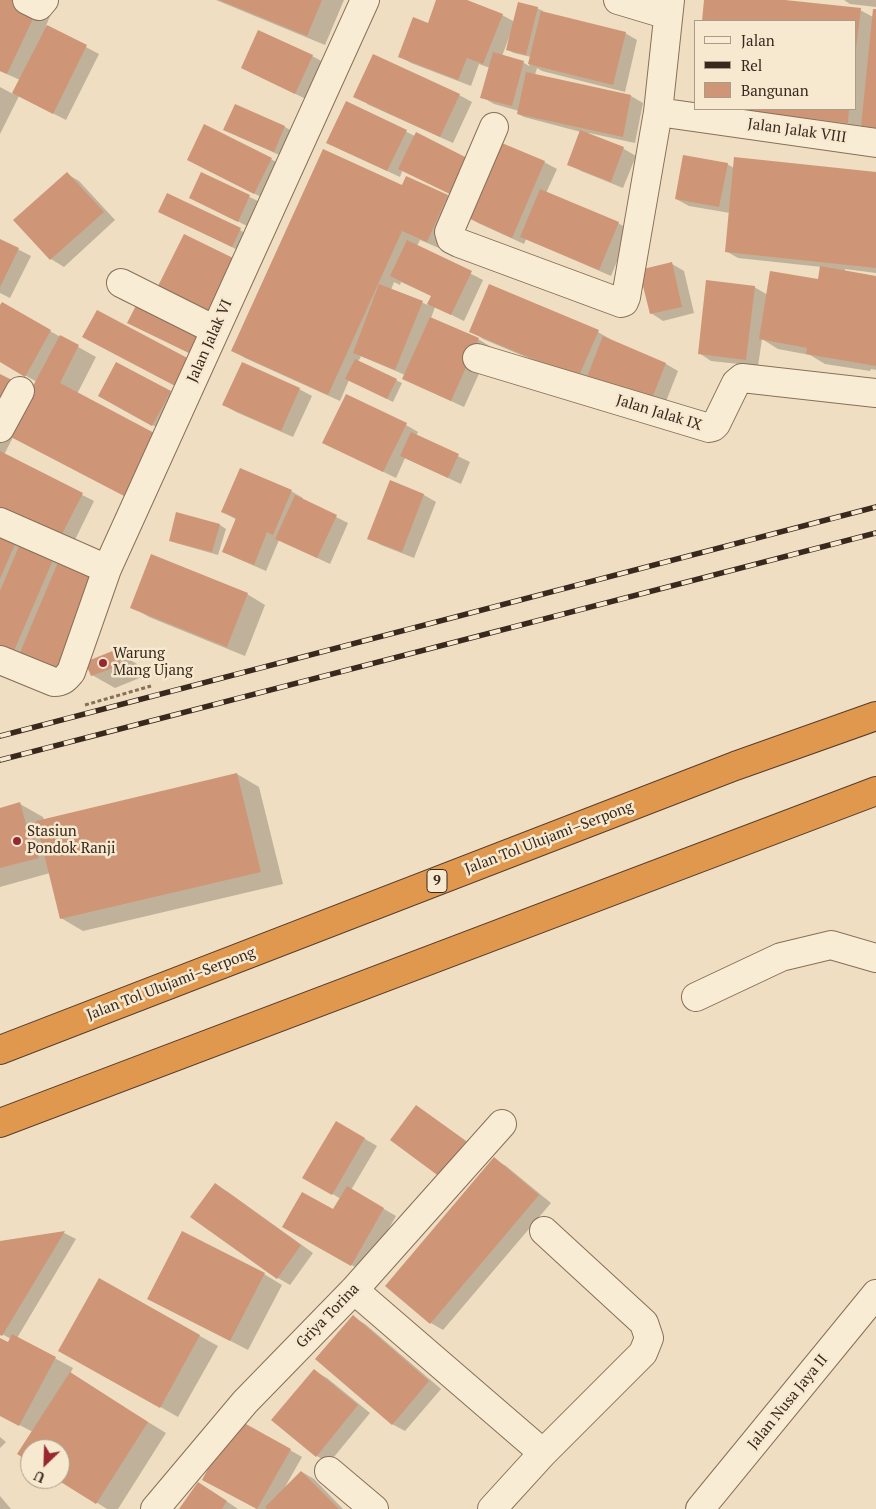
<!DOCTYPE html>
<meta charset="utf-8">
<style>
body{margin:0}
#map{position:relative;width:876px;height:1509px;overflow:hidden;background:#efdec1;font-family:"PT Serif",serif}
canvas{display:block}
.legend{position:absolute;left:694px;top:20px;width:162px;height:90px;box-sizing:border-box;background:#f6e9d0;border:1px solid #aa9c88;margin:0;padding:6px 9px;list-style:none;font-size:15px;color:#38281d}
.legend li{display:flex;align-items:center;gap:10px;height:25px}
.legend b{width:25px;border:1px solid #aa9c88}
.north{position:absolute;left:20px;top:1439px;width:50px;height:50px;box-sizing:border-box;background:#f6e9d0;border:1px solid #aa9c88;border-radius:50%;rotate:204deg;font-size:14px;font-weight:700;line-height:20px;text-align:center;color:#38281d}
.north::after{content:'';display:block;margin:auto;width:18px;height:22px;background:#98272f;clip-path:polygon(50% 0,100% 100%,50% 72%,0 100%)}
</style>
<div id="map">
<canvas width="876" height="1509"></canvas>
<ul class="legend">
<li><b style="height:6px;background:#f9ecd4"></b>Jalan</li>
<li><b style="height:6px;background:#38281d"></b>Rel</li>
<li><b style="height:14px;background:#ce9576"></b>Bangunan</li>
</ul>
<div class="north">U</div>
</div>
<script>
const c = document.querySelector('canvas').getContext('2d');
c.lineJoin = 'round';
function paint(path, color) { c.fillStyle = color; c.fill(path, 'evenodd'); }
function trace(path, color, width, dash) { c.strokeStyle = color; c.lineWidth = width; c.lineCap = dash ? 'butt' : 'round'; c.setLineDash(dash || []); c.stroke(path); }
function write(font, color, halo, rows, align = 'center') {
  c.font = font + ' "PT Serif",serif'; c.lineWidth = 5; c.setLineDash([]); c.textBaseline = 'middle'; c.strokeStyle = halo; c.fillStyle = color; for (const [text, x, y, turn = 0] of rows) {
    c.save(); c.translate(x, y); c.rotate((+turn || 0) * Math.PI / 180); c.textAlign = isNaN(turn) ? turn : align; if (halo) c.strokeText(text, 0, 0); c.fillText(text, 0, 0); c.restore();
  }
}
paint(new Path2D(`
 M0,0L38,9L50,16L46,26L99,54L66,120L19,96L0,134V87L13,94L20,80L0,71Z
 M216,0H344L325,45Z
 M438,0H464L502,15L515,22L537,8L543,11V13L625,33L637,40L625,92L542,71L537,68L535,75L631,96L643,103L635,143L589,133L588,135L624,149L636,156L623,188L581,171L569,164L581,132L524,117L518,114L519,111L494,104L482,97L490,68L479,64L471,86L411,63L399,56L429,25ZM510,35L511,36L508,50L514,53L531,57L529,66L524,63L502,56Z
 M705,0H772L860,10L873,17L876,10V133L861,124L860,129L701,109H855V21H703Z
 M844,0H876V7L850,4Z
 M312,56L325,63L308,100L242,68Z
 M374,56L459,95L472,102L453,143L367,104Z
 M346,103L415,136L400,177L340,149Z
 M205,125L284,166L267,200L200,166Z
 M285,127L297,134L286,158L237,136Z
 M544,162L557,169L546,193L618,223L630,230L611,276L526,239L524,244L478,223L466,216Z
 M727,164L734,168L876,173V273L845,269V272L876,277V370L871,369L870,371L825,364L810,355L778,349L762,339L758,366L711,361L699,353L754,287L768,295L819,281L822,267L738,258L726,251L730,213L689,206L676,199Z
 M67,174L79,181L115,220L64,267L51,259L15,220Z
 M202,174L262,203L251,228L191,198Z
 M406,178L448,196L465,207L446,251L420,240L417,246L483,280L464,321L435,307L431,318L478,339L491,347L464,407L416,385L404,378L405,375L361,356L358,362L402,383L393,402L349,380L340,401L245,358L232,350L402,186ZM394,282L400,285L401,282L432,296L428,305L391,290Z
 M172,218L240,230L252,237L244,253Z
 M0,240L31,256L10,298L0,293Z
 M233,259L216,325L168,301Z
 M672,264L684,271L694,313L663,321L651,313Z
 M2,304L96,357L77,394L144,506L13,437L4,455L94,501L72,546L0,510V375L31,392L37,382L0,361V308Z
 M471,331L598,332L610,339V340L666,364L678,371L661,414L483,339Z
 M299,389L312,396L293,437L236,412L224,405Z
 M170,392L182,399L165,432L112,403Z
 M406,425L418,432L416,436L470,462L461,484L405,458L396,478L324,443Z
 M391,482L424,495L436,502L414,558L381,545L369,538Z
 M291,491L303,498L302,500L348,523L330,564L279,540L266,571L236,558L223,551L237,520L223,512Z
 M220,525L226,529L218,555L176,543L170,540Z
 M0,531L62,558L67,685L0,656Z
 M247,594L265,605L245,656L149,617L132,607Z
 M115,651L137,664L142,677L115,688L92,675Z
 M237,774L259,787L283,884L83,931L61,918L50,873L0,887V809L20,804L43,817L44,820Z
 M428,1114L477,1149L453,1183Z
 M336,1122L377,1146L351,1190L396,1216L364,1272L283,1226L334,1211L341,1199L304,1177Z
 M494,1159L506,1166L551,1203L443,1330L431,1323L387,1286Z
 M215,1185L228,1192L313,1253L290,1285L278,1278Z
 M64,1233L76,1239L17,1338L73,1368L70,1374L166,1433L118,1509H107L59,1479H60V1449H30V1461L19,1454L33,1432L0,1415V1340L8,1344L11,1339L0,1333V1242Z
 M264,1274L282,1285L248,1350L167,1308Z
 M99,1280L218,1346L178,1417L60,1350Z
 M353,1317L365,1324L441,1389L405,1431L392,1424Z
 M314,1371L327,1378L370,1413L329,1463L317,1456Z
 M0,1437L6,1442L0,1448Z
 M290,1450L302,1457L285,1487L302,1472L314,1479L343,1509H257L203,1479Z
 M210,1490L238,1509H181Z
 M0,1496L11,1509H0Z`), '#0003');
paint(new Path2D(`
 M0,0H21L38,8L7,74L0,71Z
 M219,0H322L307,36Z
 M436,0H467L503,14L483,64L467,58L458,80L398,57L413,17L428,23Z
 M704,0H785L861,8L856,49H855V21H702Z
 M518,2L538,7L526,55L506,50Z
 M873,9H876V128L861,126Z
 M541,11L626,32L613,85L528,64Z
 M47,25L87,45L53,114L12,93Z
 M258,30L313,55L295,94L241,68Z
 M493,52L524,61L512,106L480,98Z
 M373,54L460,94L440,137L353,97Z
 M526,72L631,95L623,137L517,114Z
 M346,101L407,130L387,171L326,143Z
 M235,104L285,126L274,152L223,130Z
 M734,109H849L848,123L734,110Z
 M204,124L272,158L254,194L187,160Z
 M580,130L624,147L611,182L567,165Z
 M416,132L471,160L454,196L398,169Z
 M497,141L545,161L512,238L464,216Z
 M323,149L402,185L406,176L448,195L427,242L402,231L328,395L231,351Z
 M683,155L728,163L719,207L675,199Z
 M734,157L876,172V268L725,252Z
 M67,172L104,212L50,260L13,220Z
 M201,172L250,195L238,222L189,198Z
 M540,189L619,222L599,270L520,237Z
 M167,193L241,228L232,247L158,212Z
 M184,234L233,258L204,319L154,294Z
 M0,239L19,248L0,287Z
 M407,240L472,271L451,315L427,304L431,296L390,276Z
 M672,262L682,307L650,314L639,270Z
 M820,266L876,276V366L806,354L807,348L759,339L770,271L818,279Z
 M706,280L755,286L746,360L698,354Z
 M379,284L423,301L395,370L353,353Z
 M489,284L599,330L578,378L469,332Z
 M141,296L209,329L195,356L127,323Z
 M2,302L51,330L25,377L0,362V305Z
 M97,310L193,361L179,388L82,337Z
 M430,317L479,338L451,401L402,379Z
 M60,335L79,345L60,383L158,435L126,497L7,435Z
 M603,336L666,363L648,408L585,382Z
 M355,359L397,379L387,399L345,379Z
 M116,362L171,391L152,426L98,396Z
 M242,362L300,388L281,431L222,405Z
 M0,374L18,383L0,418Z
 M346,394L407,423L383,472L322,443Z
 M411,432L459,454L448,478L400,456Z
 M0,451L83,493L59,540L0,511Z
 M240,468L292,490L273,535L267,532L254,565L222,552L236,518L221,512Z
 M390,480L424,494L402,552L367,539Z
 M295,495L337,515L317,558L275,539Z
 M176,512L220,524L212,552L169,541Z
 M0,530L18,537L0,579Z
 M22,539L56,553L10,660L0,656V591Z
 M151,554L248,593L227,647L130,608Z
 M61,555L100,572L54,679L16,662Z
 M115,650L121,665L91,676L85,662Z
 M237,773L261,872L60,919L36,821Z
 M20,802L26,824L30,823L39,858L0,868V808Z
 M416,1105L466,1141L440,1177L390,1140Z
 M336,1121L365,1138L332,1195L302,1178Z
 M494,1157L539,1195L430,1324L385,1286Z
 M215,1183L301,1245L277,1279L190,1217Z
 M347,1186L384,1208L351,1266L282,1227L302,1192L333,1209Z
 M65,1231L2,1336L0,1335V1241Z
 M182,1231L265,1273L230,1341L147,1299Z
 M99,1278L200,1335L160,1408L58,1351Z
 M353,1315L429,1381L392,1425L315,1359Z
 M12,1334L56,1357L19,1426L0,1416V1338L8,1342Z
 M314,1369L358,1405L316,1457L271,1420Z
 M70,1372L148,1422L96,1504L56,1479H60V1449H30V1462L17,1454Z
 M235,1418L291,1449L257,1509L202,1480Z
 M301,1471L339,1509H267L265,1507Z
 M198,1482L227,1501L222,1509H179Z`), '#ce9576');
const minor = new Path2D(`
 M27,0L39,6L44,0
 M618,0L668,15
 M658,112L876,143
 M494,127L449,232L451,239L459,243L621,303L624,302L626,297L658,112L670,0
 M121,283L215,330
 M477,358L709,428L713,427L716,424L736,383L742,378L876,393
 M0,428L20,391
 M0,522L107,569
 M0,660L54,682C63,682 66,678 71,672L107,569L365,0
 M696,997L781,957L831,945L876,958
 M354,1290L543,1453
 M329,1471L374,1509
 M155,1509L245,1402L354,1290L502,1124
 M492,1509L543,1453L643,1353L649,1338L644,1323L544,1231
 M700,1509L876,1294`);
const motorway = new Path2D(`
 M0,1050L735,766L876,716
 M0,1123L876,791`);
trace(minor, '#886f58', 30);
trace(motorway, '#563d2d', 30);
trace(new Path2D(`
 M85,705L151,686`), '#886f58', 3, [4, 2.5]);
trace(minor, '#f9ecd4', 28);
trace(motorway, '#e0984f', 28);
const rail = new Path2D(`
 M0,736L876,507
 M0,760L876,533`);
trace(rail, '#38281d', 5.5);
trace(rail, '#f6e9d0', 4, [11]);
for (const [x, y, r, color] of [
 [103,663,5,"#98272f"],
 [17,841,5,"#98272f"]
]) { const dot = new Path2D(); dot.arc(x, y, r, 0, 2 * Math.PI); c.fillStyle = color; c.fill(dot); trace(dot, '#f6e9d0', 2); }
for (const [x, y, w] of [
 [437,881,20]
]) { const box = new Path2D(); box.roundRect(x - w / 2, y - 11.5, w, 23, 4); c.fillStyle = '#f6e9d0'; c.fill(box); trace(box, '#38281d', 1); }
write('bold 14px', '#38281d', null, [
 ["9",437,881]
]);
write('15px', '#38281d', '#f6e9d0', [
 ["Jalan Jalak VIII",797,131,8],
 ["Jalan Jalak VI",210,341,-66],
 ["Jalan Jalak IX",659,413,17],
 ["Jalan Tol Ulujami–Serpong",549,838,-21],
 ["Jalan Tol Ulujami–Serpong",171,984,-21],
 ["Griya Torina",328,1316,-46],
 ["Jalan Nusa Jaya II",788,1402,-51]
]);
write('15px', '#38281d', '#f6e9d0', [
 ["Warung",113,654],
 ["Mang Ujang",113,671],
 ["Stasiun",27,832],
 ["Pondok Ranji",27,849]
], 'left');
</script>
